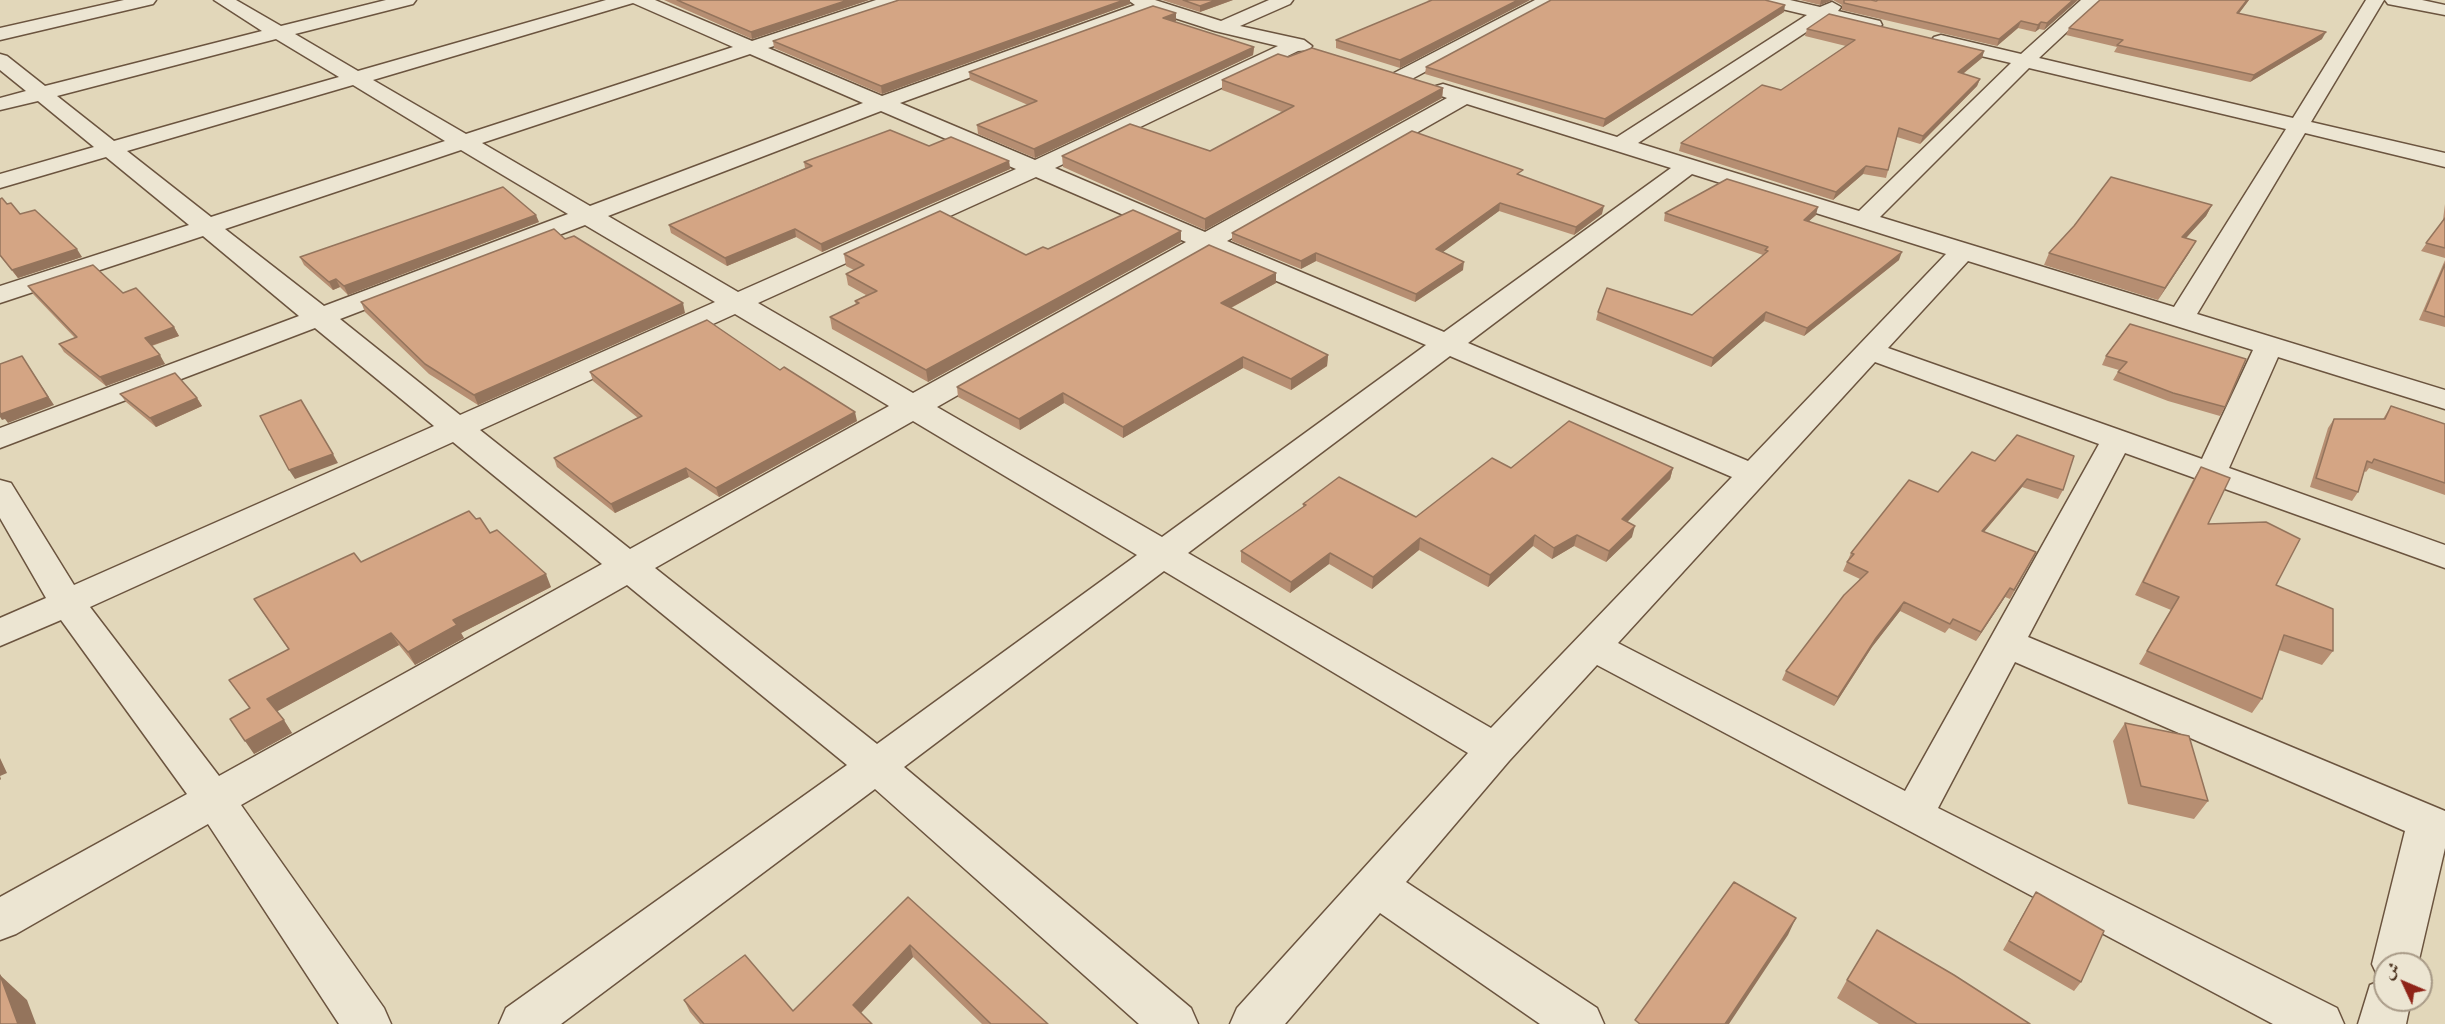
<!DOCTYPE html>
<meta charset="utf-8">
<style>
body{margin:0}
#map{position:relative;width:2445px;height:1024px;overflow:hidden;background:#e2d7ba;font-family:"IM FELL Double Pica",Amiri,serif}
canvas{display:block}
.north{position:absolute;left:2373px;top:952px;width:60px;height:60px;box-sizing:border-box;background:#ece5d2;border:2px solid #a89a87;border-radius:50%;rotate:314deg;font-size:16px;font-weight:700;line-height:24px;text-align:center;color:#432916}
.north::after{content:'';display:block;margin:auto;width:21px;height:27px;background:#8f2418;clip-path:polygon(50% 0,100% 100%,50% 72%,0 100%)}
</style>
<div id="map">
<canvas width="2445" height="1024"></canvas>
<div class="north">ش</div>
</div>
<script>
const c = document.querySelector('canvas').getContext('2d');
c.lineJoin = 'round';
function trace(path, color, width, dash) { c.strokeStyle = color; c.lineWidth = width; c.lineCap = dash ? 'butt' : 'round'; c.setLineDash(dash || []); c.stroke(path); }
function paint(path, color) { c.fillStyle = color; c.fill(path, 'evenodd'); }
const minor = new Path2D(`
 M124,0H156L153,4L0,40V28Z
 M214,0H236L281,26L386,0H416L413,4L295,34L358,71L606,0H655L752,41L876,0H903L900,4L768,48L882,96L1135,5L1128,0H1155L1221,21L1269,0H1293L1290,4L1240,26L1304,40L1312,46L1309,50L1298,51L1055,168L1205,232L1447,98L1436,94L1433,90L1436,86L1443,84L1617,137L1807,15L1761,4L1758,0H1790L1820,7L1832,2L1841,7L1838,11L1880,21L1882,25L1873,31L1826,19L1638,143L1859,211L2011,63L1934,45L1931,41L1934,37L1941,35L2021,54L2081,0H2101L2039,58L2293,118L2366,0H2384L2311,122L2445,153V167L2305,133L2197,314L2445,390V409L2278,357L2229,468L2445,545V568L2125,453L2028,637L2445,811V848L2418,964H2385V1000H2411L2406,1024H2358L2370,985L2382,980L2379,979L2372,964L2405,831L2015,662L1938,808L2337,1008L2344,1024H2273L1597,665L1509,761L1406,882L1597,1008L1604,1024H1540L1380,913L1285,1024H1230L1237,1008L1468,753L1164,571L904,767L1191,1008L1198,1024H1139L875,789L561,1024H499L506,1008L847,765L627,585L241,805L384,1008L391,1024H339L208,824L16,934L0,940V897L187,794L61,620L0,646V618L46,598L0,518V480L11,483L74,585L434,426L315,328L0,448V428L299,316L203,236L0,303V286L189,225L106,157L0,188V174L94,147L38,101L0,110V98L26,91L0,70V54L7,56L45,86L262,31ZM633,3L733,47L466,134L373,80ZM1153,11L1215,31L1278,46L1035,160L900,103ZM276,39L339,77L114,141L57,96ZM750,54L863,103L590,206L482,143ZM2029,68L2286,129L2174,307L1880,217ZM353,85L445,141L211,217L127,151ZM1467,104L1671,168L1444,332L1227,241ZM881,111L1016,169L738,292L608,216ZM461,150L568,214L324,306L225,229ZM1692,174L1946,254L1748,461L1468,343ZM1036,177L1186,242L913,393L758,303ZM585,225L715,302L460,415L340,319ZM1209,252L1426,345L1162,537L937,407ZM1968,261L2253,350L2202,459L1888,348ZM735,314L889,406L630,549L480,430ZM1450,356L1732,477L1491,728L1188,553ZM1875,362L2099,444L1905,791L1618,643ZM913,421L1137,555L877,744L655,568ZM453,442L602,564L219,776L90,607Z
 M1535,0H1558L1408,81H1394L1391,77L1394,73Z
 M2385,0H2422L2445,5V15L2388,4Z`);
trace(minor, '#6b543f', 3);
paint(minor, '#ece5d2');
paint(new Path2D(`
 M664,0H869L752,39Z
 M1162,0H1233L1200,12Z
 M1427,0H1530L1400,68L1336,48V40L1430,1Z
 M1800,0H1871L1876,1L1878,0H2078L2044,30L2039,29L2035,32L2018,28L1997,46L1842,10V5L1833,0L1820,5Z
 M2100,0H2249L2239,13L2322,39L2250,82L2114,52L2117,47L2066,35L2069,28Z
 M1130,4L882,94L774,48L773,41Z
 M1784,12L1603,127L1425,74L1426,67Z
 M1176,13V21L1174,22L1254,47L1253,55L1035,158L978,134L977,125L1028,105L970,80L969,72Z
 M1807,29L1984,51L1982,58L1963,74L1980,79L1977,86L1920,144L1897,137L1886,178L1863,174L1833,200L1679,151L1681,143L1781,90L1846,46L1805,36Z
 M1288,57L1443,88L1442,98L1205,230L1063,167L1062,156L1210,151L1282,112L1222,90V80Z
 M929,146L1009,161L1010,169L822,252L796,237L727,266L671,233L669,225L805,168L804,162Z
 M1522,176L1602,214L1574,235L1499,211L1442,252L1463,270L1415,302L1316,261L1301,269L1232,241V233Z
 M0,199L7,204L82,257L18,278L0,256Z
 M2445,204V258L2421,251L2443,220Z
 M2212,205L2206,216L2186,238L2196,241L2189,253L2158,300L2044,265L2049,253Z
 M1665,213L1816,215L1809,221L1899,260L1804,336L1764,321L1711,367L1596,320L1598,312L1692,315L1763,255L1664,221Z
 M539,222L348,295L340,287L333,290L304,265L300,257Z
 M565,239L685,313L478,405L429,374L365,312L361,302Z
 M1181,242L928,382L832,329L830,317L856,305L855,301L866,295L848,285L846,274L854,270L846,266L844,254L1026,255L1048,249Z
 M2445,260V327L2419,320Z
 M1276,273V283L1231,308L1328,355L1327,366L1291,390L1243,368L1123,438L1064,403L1020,430L958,397L957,387Z
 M28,286L123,293L174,327L179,336L152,346L165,364L106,386L64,352L59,344L75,338L33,294Z
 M2130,324L2225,407L2220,416L2168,401L2113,380L2119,370L2102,365L2106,356Z
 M780,370L857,421L719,497L689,477L615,513L557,467L554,458L638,418L593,381L590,372Z
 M120,394L197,398L202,406L156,427L126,402Z
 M2391,406L2445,424V495L2369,468L2366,472L2364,471L2358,492L2352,501L2310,487L2328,428L2334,419H2383Z
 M1972,452L2063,490L2058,499L2022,487L1984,532L2036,552L2010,599L2005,597L1976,641L1949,628L1945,633L1900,611L1872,647L1834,706L1782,680L1786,671L1860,579L1843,571L1851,553L1938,492Z
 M2201,467L2208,524L2333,651L2322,665L2279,650L2262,699L2252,713L2139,664L2171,610L2135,595L2193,480Z
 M1511,468H1673L1670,479L1627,522L1632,537L1606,562L1574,546L1552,559L1533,546L1488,587L1419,550L1372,589L1329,564L1290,593L1241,562V551L1303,508V504L1416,517Z
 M490,533L551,587L461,633L464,638L415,665L399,645L277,711L292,733L254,754L250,708L229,680L289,650L262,611L361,562Z
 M2125,723L2208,801L2194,819L2128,804L2113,741Z
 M2036,892L2081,982L2074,991L2003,950L2030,902Z
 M908,897L1048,1024H982L913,957L861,1013L872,1024H700L690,1012L684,1000L793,1011Z
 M1847,980L2030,1024H1879L1837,998Z`), '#b68e72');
paint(new Path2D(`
 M848,0H869L752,39L751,32Z
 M1124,0H1130V4L882,94L881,86Z
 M1216,0H1233L1200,12V6Z
 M1518,0H1530L1400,68V60Z
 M1821,0H1833L1820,5Z
 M2073,0H2078L2044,30L2047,23Z
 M2247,0H2249L2234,20L2237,13Z
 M1785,5L1784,12L1603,127L1605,119Z
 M1176,13V21L1163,25V18Z
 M2021,21L2018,28L1997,46L1999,39Z
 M2041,22L2039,29L2035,32L2038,25Z
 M2326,32L2322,39L2250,82L2254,75Z
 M1254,47L1253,55L1035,158L1034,149Z
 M1984,51L1982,58L1955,80L1958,72Z
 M1980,79L1977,86L1920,144L1923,136Z
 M1443,88L1442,98L1205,230V219Z
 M1009,161L1010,169L822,252L821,244Z
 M1866,166L1863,174L1833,200L1836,192Z
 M1500,203L1499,211L1435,258L1436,249Z
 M2212,205L2206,216L2176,249L2182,237Z
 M1604,206L1602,214L1574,235L1576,227Z
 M1818,207L1816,215L1801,228L1804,220Z
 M536,215L539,222L348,295L344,286Z
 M795,229L796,237L727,266L725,258Z
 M1181,231V242L928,382L926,370Z
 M2196,241L2189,253L2158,300L2165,288Z
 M77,249L82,257L18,278L12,270Z
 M1902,252L1899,260L1804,336L1807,328Z
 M1316,253V261L1301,269V261Z
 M1464,262L1463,270L1415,302L1416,294Z
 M1276,273V283L1221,313V303Z
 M336,279L340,287L333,290L329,282Z
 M683,303L685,313L478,405L474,395Z
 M1766,312L1764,321L1711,367L1713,358Z
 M174,327L179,336L150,346L145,338Z
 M160,355L165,364L106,386L100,377Z
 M1328,355L1327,366L1291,390V379Z
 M22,356L54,405L8,423L5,419L2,420L0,417V412Z
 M1243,357V368L1123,438V427Z
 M1063,393L1064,403L1020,430L1019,419Z
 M197,398L202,406L156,427L150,418Z
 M855,412L857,421L719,497L716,488Z
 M333,454L338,463L295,479L289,470Z
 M686,468L689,477L615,513L611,504Z
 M1673,468L1670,479L1619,530L1622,519Z
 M2027,479L2022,487L1977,540L1982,531Z
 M1635,526L1632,537L1606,562L1609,551Z
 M1535,535L1533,546L1488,587L1490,575Z
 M1577,535L1574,546L1552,559L1554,548Z
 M1420,538L1419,550L1372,589L1373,577Z
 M1330,553L1329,564L1290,593L1291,582Z
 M546,574L551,587L461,633L464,638L415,665L408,652L453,620Z
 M2010,588L2005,597L1976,641L1981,632Z
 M1904,602L1900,611L1872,647L1834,706L1838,697L1876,638Z
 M391,633L399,645L276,712L267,699Z
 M284,720L292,733L254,754L245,741Z
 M0,758L7,773L0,776L1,779L0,780Z
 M1796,918L1788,935L1729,1024H1725Z
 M910,945L913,957L857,1017L853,1005Z
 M0,975L27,1000L36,1024H18Z`), '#94745c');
const building = new Path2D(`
 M677,0H848L751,32Z
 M899,0H1124L881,86L773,41Z
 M1183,0H1216L1200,6Z
 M1432,0H1518L1400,60L1336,40Z
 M1551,0H1765L1785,5L1605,119L1426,67Z
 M1844,0H1871L1876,1L1878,0H2073L2047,23L2041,22L2038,25L2021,21L1999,39L1844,3Z
 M2100,0H2247L2237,13L2326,32L2254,75L2117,45L2123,40L2069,28Z
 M1153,6L1176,13L1163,18L1254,47L1034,149L977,125L1037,101L969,72Z
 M1829,14L1984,51L1958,72L1980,79L1923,136L1899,128L1888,170L1866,166L1836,192L1681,143L1762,85L1781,90L1855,40L1807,29Z
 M1312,48L1443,88L1205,219L1062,156L1130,124L1210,151L1294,106L1222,80L1278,54L1288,57Z
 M890,130L929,146L951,137L1009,161L821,244L795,229L725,258L669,225L812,166L804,162Z
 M1412,131L1523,170L1517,174L1604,206L1576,227L1500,203L1436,249L1464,262L1416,294L1316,253L1301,261L1232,233Z
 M2111,177L2212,205L2182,237L2196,241L2165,288L2049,253L2074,226Z
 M1727,179L1818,207L1804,220L1902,252L1807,328L1766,312L1713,358L1598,312L1607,288L1692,315L1768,251L1765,250L1768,247L1665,213Z
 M503,187L536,215L344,286L336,279L329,282L300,257Z
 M2,198L7,204L11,203L20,214L35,210L77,249L12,270L0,255V199Z
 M1133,210L1181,231L926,370L830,317L859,303L855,301L877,291L846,274L864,265L844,254L940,211L1026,255L1043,247L1048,249Z
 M2445,218V248L2426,243Z
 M554,229L565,239L574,236L683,303L474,395L425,364L361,302Z
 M1209,245L1276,273L1221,303L1328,355L1291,379L1243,357L1123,427L1063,393L1019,419L957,387Z
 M2445,264V317L2425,311Z
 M93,265L123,293L136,288L174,327L145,338L160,355L100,377L59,344L77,337L28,286Z
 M707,320L780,370L784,367L855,412L716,488L686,468L611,504L554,458L642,416L590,372Z
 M2130,324L2246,359L2225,407L2173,393L2118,372L2127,362L2106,356Z
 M22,356L48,397L1,414L0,412V364Z
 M175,373L197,398L150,418L120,394Z
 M301,400L333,454L289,470L260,416Z
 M2391,406L2445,424V483L2374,459L2372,463L2367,461L2358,492L2316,478L2334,419H2385Z
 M1569,421L1673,468L1622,519L1635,526L1609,551L1577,535L1554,548L1535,535L1490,575L1420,538L1373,577L1330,553L1291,582L1241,551L1306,505L1303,504L1339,477L1416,517L1492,458L1511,468Z
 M2017,435L2074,456L2063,490L2027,479L1982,531L2036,552L2014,590L2010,588L1981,632L1953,619L1950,624L1904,602L1876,638L1838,697L1786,671L1844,595L1868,572L1847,562L1854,554L1851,553L1909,480L1938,492L1972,452L1995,461Z
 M2201,467L2230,478L2208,524L2266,522L2300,539L2276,585L2333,609V651L2284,635L2262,699L2147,651L2179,597L2143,582Z
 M469,511L476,519L480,518L490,533L497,530L546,574L453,620L457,625L408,652L391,633L267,699L284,720L245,741L230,719L250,708L229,680L289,649L254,599L354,553L361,562Z
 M2125,723L2189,736L2208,801L2141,786Z
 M1734,882L1796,918L1725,1024H1640L1635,1020Z
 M2036,892L2104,931L2081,982L2009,941Z
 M908,897L1048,1024H991L910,945L853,1005L872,1024H704L684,1000L745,955L793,1011Z
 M1877,930L1954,975L2030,1024H1917L1847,980Z
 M0,975L18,1024H0Z`);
paint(building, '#d4a584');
trace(building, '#94745c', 1.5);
</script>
